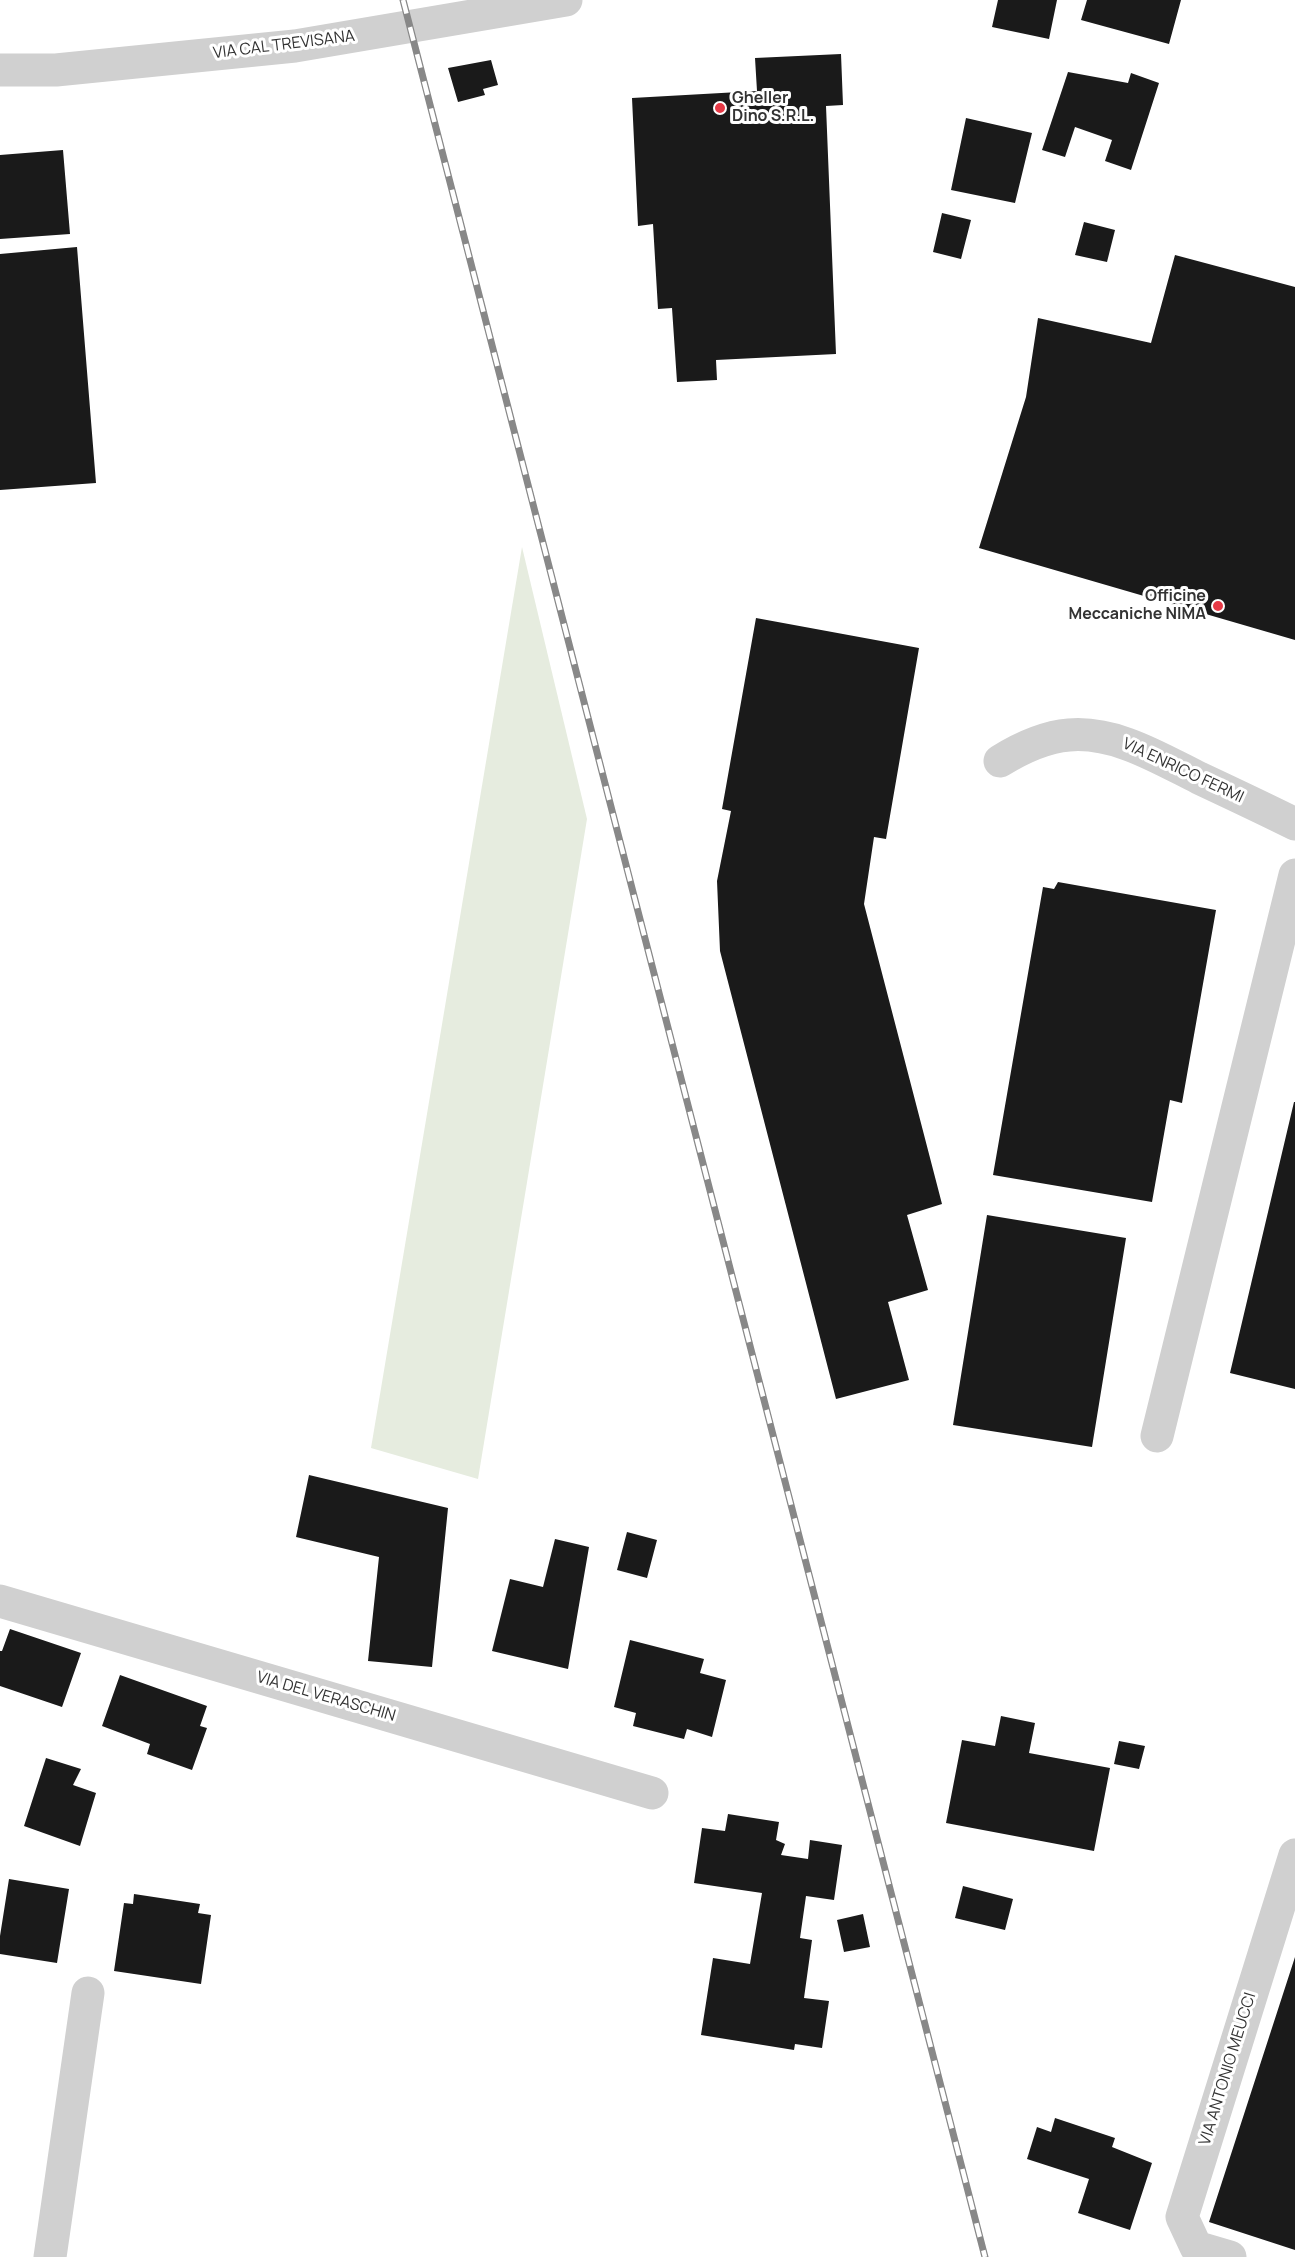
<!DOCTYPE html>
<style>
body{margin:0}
canvas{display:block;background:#fff}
</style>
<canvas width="1295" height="2257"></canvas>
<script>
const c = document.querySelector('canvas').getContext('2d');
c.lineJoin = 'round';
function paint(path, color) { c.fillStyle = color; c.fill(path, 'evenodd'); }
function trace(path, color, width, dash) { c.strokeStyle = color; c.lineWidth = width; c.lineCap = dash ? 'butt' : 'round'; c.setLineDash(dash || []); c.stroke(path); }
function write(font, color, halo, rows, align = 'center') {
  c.font = font + ' Manrope,sans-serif'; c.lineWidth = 6; c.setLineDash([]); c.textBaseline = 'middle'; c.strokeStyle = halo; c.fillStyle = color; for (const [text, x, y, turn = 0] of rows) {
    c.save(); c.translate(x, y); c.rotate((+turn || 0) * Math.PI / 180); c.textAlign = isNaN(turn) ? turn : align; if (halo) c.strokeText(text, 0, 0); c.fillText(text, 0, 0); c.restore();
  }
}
paint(new Path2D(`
 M522,547L587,819L478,1479L371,1448Z`), '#e6ecdf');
paint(new Path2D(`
 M998,0H1057L1049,39L992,27Z
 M1087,0H1181L1169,44L1081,20Z
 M841,54L843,105L826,106L836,354L716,360L717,380L677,382L672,308L658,309L653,224L638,226L632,98L757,91L755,58Z
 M491,60L498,85L483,89L485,95L458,102L448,68Z
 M1068,72L1128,83L1131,73L1159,83L1131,170L1105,161L1112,140L1075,127L1065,157L1042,150Z
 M966,118L1032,133L1015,203L951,190Z
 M63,150L70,234L0,239V155Z
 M942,213L971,220L961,259L933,252Z
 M1084,222L1115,230L1107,262L1075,255Z
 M77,247L96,483L0,490V254Z
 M1175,255L1295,287V640L979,548L1026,397L1038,318L1151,343Z
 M756,618L919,648L886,839L874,837L864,904L942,1204L907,1215L928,1290L888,1302L909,1380L836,1399L720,951L717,881L731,811L722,809Z
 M1058,882L1216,910L1182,1103L1170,1100L1152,1202L993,1175L1043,887L1054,889Z
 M1294,1102H1295V1389L1230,1373Z
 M987,1215L1126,1238L1092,1447L953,1425Z
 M309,1475L448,1508L432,1667L368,1661L379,1557L296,1537Z
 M627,1532L657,1540L647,1578L617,1570Z
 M555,1539L589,1547L568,1669L492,1651L510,1579L543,1587Z
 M10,1629L81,1653L62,1707L0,1686V1651H2Z
 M630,1640L704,1659L700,1673L726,1680L712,1737L687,1729L684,1739L633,1726L636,1713L614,1707Z
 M120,1675L207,1706L200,1726L207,1728L192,1770L147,1754L150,1744L102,1726Z
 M1001,1716L1035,1723L1029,1753L1110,1768L1094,1851L946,1823L962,1740L995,1746Z
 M1119,1741L1145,1746L1139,1769L1114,1764Z
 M46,1758L81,1769L73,1785L96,1793L80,1846L24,1826Z
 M728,1814L779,1822L776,1840L785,1844L781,1855L808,1859L810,1840L842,1845L834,1900L806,1896L800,1938L812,1940L804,1998L829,2001L822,2048L795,2044L794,2050L701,2035L713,1958L750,1964L762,1893L694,1883L702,1828L725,1831Z
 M9,1879L69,1889L57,1963L0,1954V1936Z
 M963,1886L1013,1899L1005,1930L955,1918Z
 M134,1894L200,1904L198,1913L211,1915L201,1984L114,1971L124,1903L133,1904Z
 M863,1914L870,1947L844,1952L837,1920Z
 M1295,1957V2250L1209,2222Z
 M1055,2118L1115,2138L1112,2147L1152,2163L1130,2230L1078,2213L1089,2179L1027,2159L1037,2127L1051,2132Z`), '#1a1a1a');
trace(new Path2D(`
 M0,70H56L295,46L566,0
 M1000,761C1021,748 1045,737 1069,735C1115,731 1159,758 1199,778C1231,793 1263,808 1295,824
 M1157,1436L1295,875
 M0,1601L652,1793
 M50,2257L88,1993
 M1230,2257L1196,2247L1182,2217L1295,1855`), '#d0d0d0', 33);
const rail = new Path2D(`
 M403,0L985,2257`);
trace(rail, '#888', 7);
trace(rail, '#fff', 4.5, [14]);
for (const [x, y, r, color] of [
 [720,108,6,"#e63946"],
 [1218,606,6,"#e63946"]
]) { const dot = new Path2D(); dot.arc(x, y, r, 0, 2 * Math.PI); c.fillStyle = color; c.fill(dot); trace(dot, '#fff', 2); }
write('16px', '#333', '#fff', [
 ["VIA CAL TREVISANA",284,45,-7],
 ["VIA ENRICO FERMI",1183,771,25],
 ["VIA DEL VERASCHIN",326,1697,16],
 ["VIA ANTONIO MEUCCI",1228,2069,-73]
]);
write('bold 16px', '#333', '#fff', [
 ["Gheller",732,99],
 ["Dino S.R.L.",732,117],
 ["Officine",1206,597,"right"],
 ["Meccaniche NIMA",1206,615,"right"]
], 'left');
</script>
